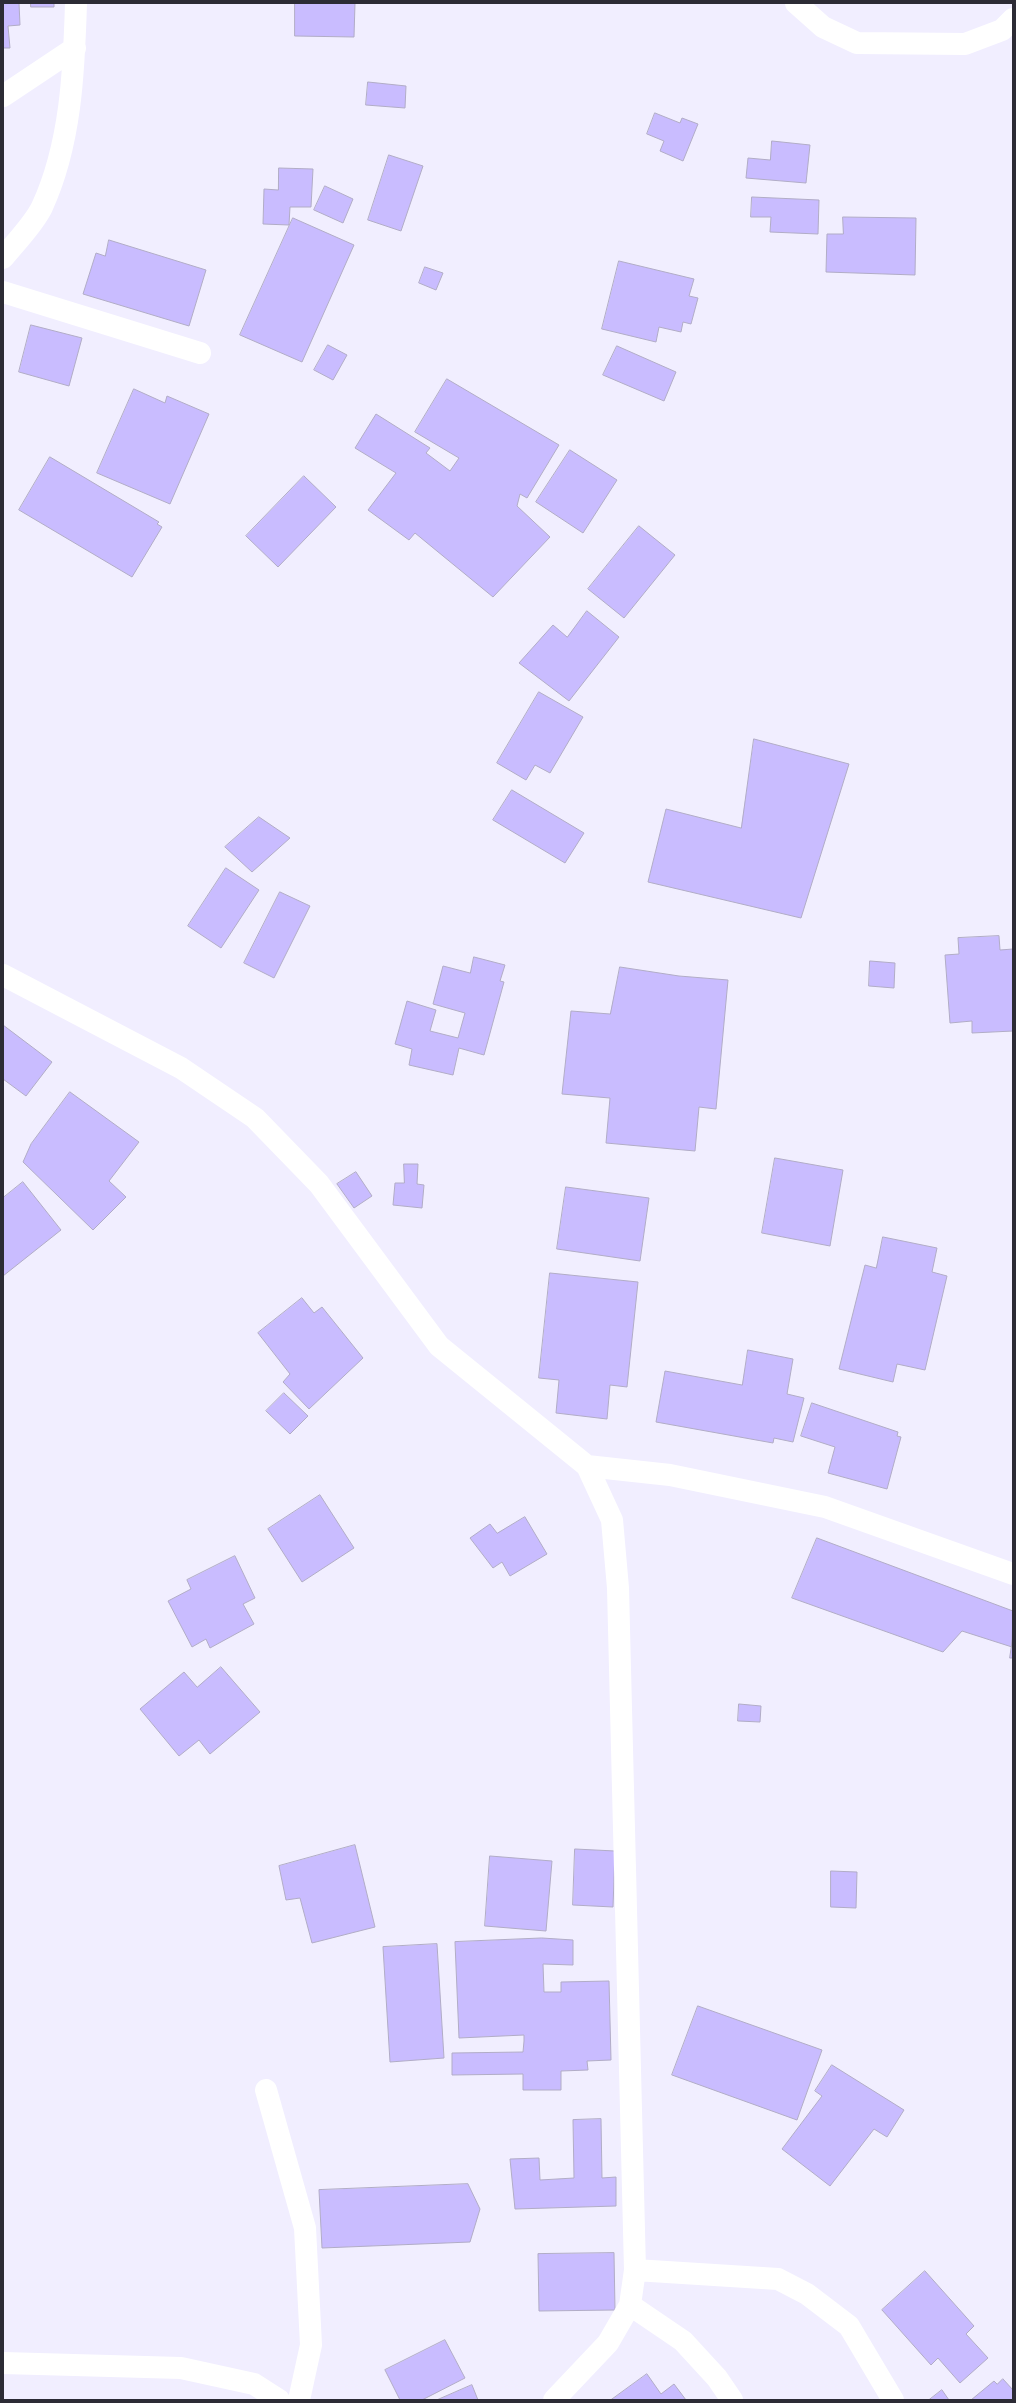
<!DOCTYPE html>
<style>
body{margin:0}
#map{position:relative;width:1016px;height:2403px;overflow:hidden;background:#f1eeff;font-family:Mulish,sans-serif}
canvas{display:block}
.frame{position:absolute;inset:0;border:4px solid #2c2b35;pointer-events:none}
</style>
<div id="map">
<canvas width="1016" height="2403"></canvas>
<div class="frame"></div>
</div>
<script>
const c = document.querySelector('canvas').getContext('2d');
c.lineJoin = 'round';
function paint(path, color) { c.fillStyle = color; c.fill(path, 'evenodd'); }
function trace(path, color, width, dash) { c.strokeStyle = color; c.lineWidth = width; c.lineCap = dash ? 'butt' : 'round'; c.setLineDash(dash || []); c.stroke(path); }
const building = new Path2D(`
 M3,3H19L20,25L8,26L10,48H3Z
 M31,3H54V7H31Z
 M295,3H355L354,37L295,36Z
 M368,82L406,86L405,108L366,105Z
 M655,113L680,123L682,118L698,124L683,161L660,151L664,141L647,134Z
 M772,141L810,145L806,183L746,178L748,158L770,160Z
 M389,155L423,166L401,231L368,220Z
 M279,168L313,169L311,207H290L289,225L263,224L264,189L278,190Z
 M325,186L353,199L343,223L314,210Z
 M752,197L819,200L818,234L770,232L771,217H751Z
 M843,217L916,218L915,275L826,272L827,234H843Z
 M293,218L354,245L302,362L240,335Z
 M109,240L206,270L189,326L83,294L96,253L105,256Z
 M619,261L694,279L689,296L698,298L691,324L683,322L681,332L659,327L656,342L602,329Z
 M425,267L443,273L436,290L419,283Z
 M31,325L82,338L69,386L19,372Z
 M328,345L347,355L333,380L314,370Z
 M617,346L676,372L664,401L603,375Z
 M447,379L559,445L527,498L520,494L517,506L550,537L493,597L415,533L409,540L368,510L396,473L355,448L376,414L430,448L426,453L450,471L459,458L415,432Z
 M134,389L165,403L167,396L209,414L170,504L97,473Z
 M570,450L617,480L583,533L536,502Z
 M50,457L159,522L157,524L162,527L132,577L19,510Z
 M304,476L336,507L278,567L246,536Z
 M639,526L675,555L624,618L588,589Z
 M587,611L619,637L569,701L519,663L553,625L567,637Z
 M539,692L583,717L550,773L535,765L526,780L497,763Z
 M754,739L849,764L801,918L648,882L666,809L741,828Z
 M512,790L584,833L565,863L493,820Z
 M259,817L290,838L252,872L225,847Z
 M226,868L259,890L221,948L188,926Z
 M280,892L310,906L274,978L244,963Z
 M999,936L1000,950L1013,949V1031L972,1033V1021L950,1023L945,955L959,954L958,938Z
 M474,957L505,965L500,981L504,982L484,1055L459,1048L453,1075L409,1065L412,1049L395,1044L407,1001L436,1010L430,1031L458,1038L465,1013L433,1004L443,966L470,973Z
 M870,961L895,963L894,988L869,986Z
 M620,967L679,976L728,980L716,1109L699,1107L695,1151L606,1143L610,1098L562,1094L571,1011L610,1014Z
 M3,1025L52,1062L26,1096L3,1079Z
 M70,1092L139,1142L109,1181L126,1197L93,1230L23,1162L31,1144Z
 M775,1158L843,1170L830,1246L762,1233Z
 M404,1164H418L417,1184L424,1185L422,1208L393,1205L395,1183H404Z
 M356,1172L372,1196L354,1208L337,1184Z
 M23,1182L61,1230L3,1276V1198Z
 M566,1187L649,1198L640,1261L557,1249Z
 M883,1237L937,1248L932,1272L947,1276L925,1370L897,1364L893,1382L839,1369L865,1265L876,1268Z
 M550,1273L638,1282L627,1387L610,1385L607,1419L556,1413L559,1380L539,1378Z
 M302,1298L314,1313L322,1307L363,1358L309,1409L283,1382L290,1374L258,1333Z
 M748,1350L793,1359L787,1394L804,1398L793,1442L774,1438L773,1443L656,1422L665,1371L742,1385Z
 M284,1393L308,1416L290,1434L266,1411Z
 M812,1403L898,1432L897,1436L901,1437L887,1489L828,1473L835,1447L801,1436Z
 M320,1495L354,1548L302,1582L268,1529Z
 M525,1517L547,1554L510,1576L502,1562L493,1568L470,1538L490,1524L497,1533Z
 M817,1538L1013,1611L1012,1647L962,1631L943,1652L792,1598Z
 M235,1556L255,1598L243,1604L254,1624L210,1648L206,1639L192,1647L168,1601L191,1589L187,1580Z
 M1013,1636V1658H1010Z
 M221,1667L260,1712L210,1754L199,1740L179,1756L140,1709L184,1672L197,1687Z
 M739,1704L761,1706L760,1722L738,1721Z
 M355,1845L375,1927L312,1943L300,1898L286,1900L279,1866Z
 M575,1849L615,1851L613,1907L573,1905Z
 M490,1856L552,1861L546,1931L485,1926Z
 M831,1871L857,1872L856,1908L831,1907Z
 M542,1938L573,1940V1965L543,1964L544,1992H561V1982L609,1981L611,2060L587,2061L588,2070L561,2071V2090H523V2074L452,2075V2053L523,2052L524,2041V2035L459,2038L455,1942Z
 M437,1944L444,2058L390,2062L383,1947Z
 M698,2006L822,2050L797,2120L672,2075Z
 M832,2065L904,2110L887,2137L874,2129L830,2186L782,2149L822,2096L815,2091Z
 M601,2119L602,2178L616,2177V2206L515,2209L510,2159L539,2158L540,2180L574,2178L573,2120Z
 M468,2184L480,2209L470,2242L322,2248L319,2190Z
 M614,2253L615,2310L539,2311L538,2254Z
 M925,2271L974,2326L966,2334L988,2358L960,2383L938,2358L931,2365L882,2310Z
 M445,2340L465,2378L422,2400H400L385,2370Z
 M647,2374L661,2394L674,2384L686,2400H611Z
 M1003,2379L1013,2390V2400H971L994,2381L997,2384Z
 M472,2385L478,2400H437Z
 M942,2390L949,2400H929Z`);
paint(building, '#c9bcff');
trace(building, '#b1acc6', 1);
trace(new Path2D(`
 M796,3L823,27L857,43L965,44L1002,30L1013,19`), '#fff', 22);
trace(new Path2D(`
 M3,96L75,48
 M3,258C15,243 34,224 42,207C71,144 74,71 76,3
 M3,292L200,353
 M3,975L181,1068L255,1118L319,1184L439,1346L587,1466L612,1520L618,1588L635,2270L630,2305L608,2343L554,2400
 M587,1466L670,1475L825,1507L1013,1574
 M266,2090L305,2228L311,2345L299,2400
 M635,2270L778,2279L807,2294L849,2326L893,2400
 M630,2305L683,2341L717,2378L732,2400
 M3,2363L181,2368L254,2384L279,2400`), '#fff', 22);
</script>
